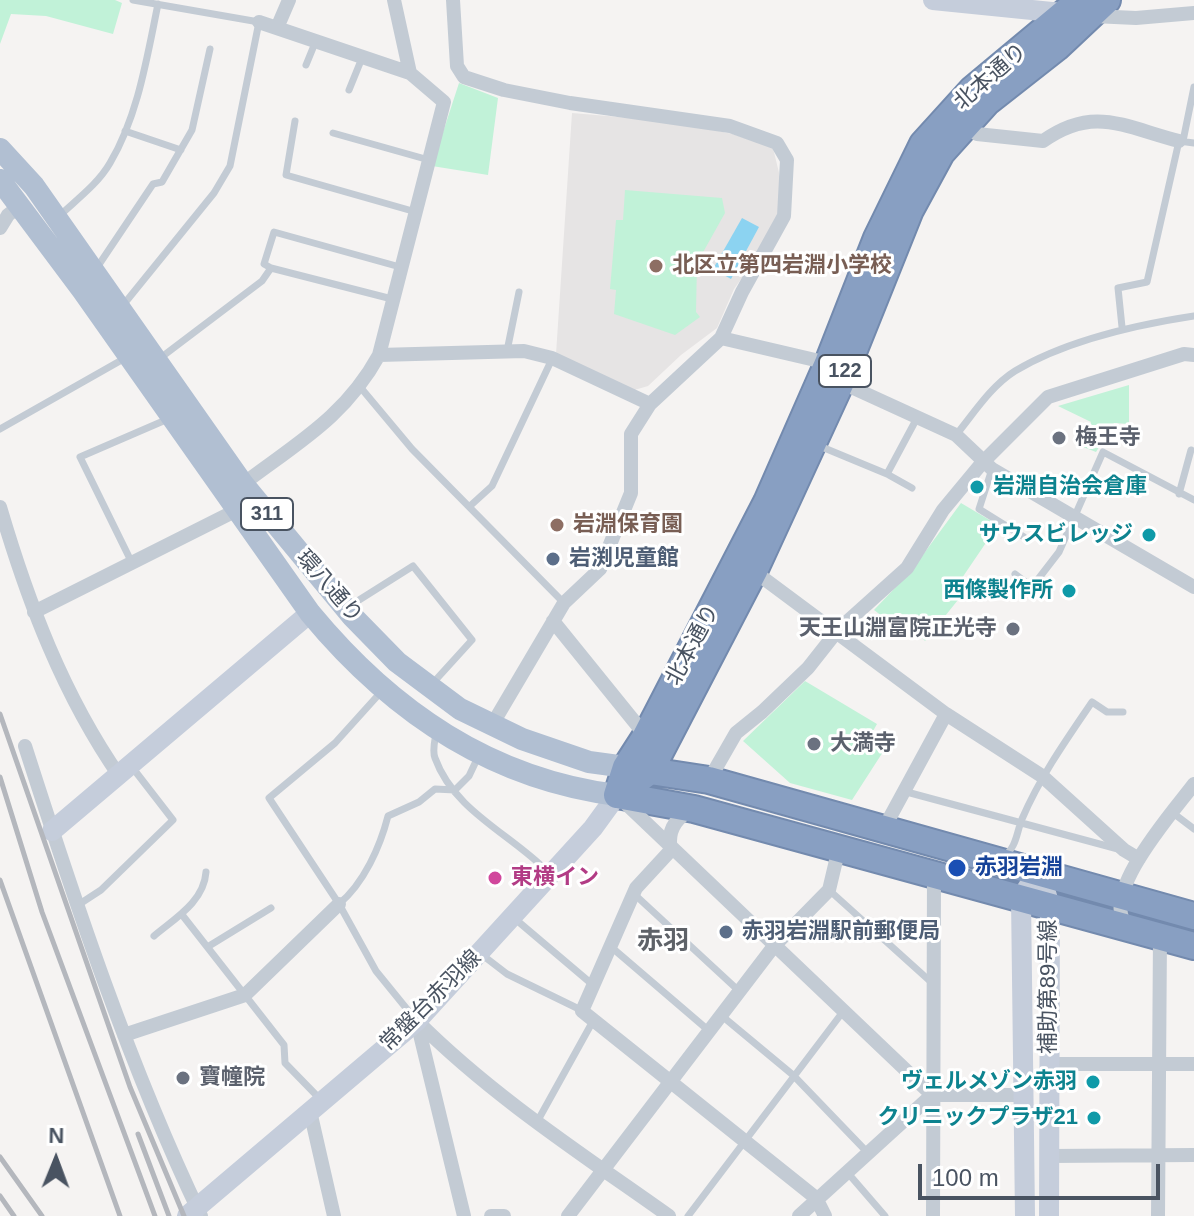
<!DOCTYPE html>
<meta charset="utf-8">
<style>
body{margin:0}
#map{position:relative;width:1194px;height:1216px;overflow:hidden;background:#f5f3f2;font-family:Arial,sans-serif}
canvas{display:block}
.north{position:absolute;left:16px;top:1120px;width:80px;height:80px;-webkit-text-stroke:6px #fff;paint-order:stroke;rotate:1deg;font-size:22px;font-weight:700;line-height:32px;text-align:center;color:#495361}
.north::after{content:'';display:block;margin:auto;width:28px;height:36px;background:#495361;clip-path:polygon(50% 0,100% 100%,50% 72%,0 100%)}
.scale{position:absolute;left:918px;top:1164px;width:242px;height:36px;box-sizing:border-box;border:4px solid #495361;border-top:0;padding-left:10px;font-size:24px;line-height:28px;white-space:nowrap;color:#495361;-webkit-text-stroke:6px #fff;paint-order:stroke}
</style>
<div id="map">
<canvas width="1194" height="1216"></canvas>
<div class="north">N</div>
<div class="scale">100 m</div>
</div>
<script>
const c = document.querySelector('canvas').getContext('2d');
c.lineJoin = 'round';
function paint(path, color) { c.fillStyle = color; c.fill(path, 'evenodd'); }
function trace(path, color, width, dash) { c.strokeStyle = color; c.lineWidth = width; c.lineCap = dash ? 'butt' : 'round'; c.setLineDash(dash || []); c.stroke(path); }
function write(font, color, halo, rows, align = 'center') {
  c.font = font + ' Arial,"Noto Sans JP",sans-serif'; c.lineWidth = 6; c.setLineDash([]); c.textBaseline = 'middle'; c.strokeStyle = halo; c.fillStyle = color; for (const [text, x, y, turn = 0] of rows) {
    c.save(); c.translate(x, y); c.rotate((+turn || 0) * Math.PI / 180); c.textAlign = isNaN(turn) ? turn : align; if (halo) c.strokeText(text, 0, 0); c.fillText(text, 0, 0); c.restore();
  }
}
paint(new Path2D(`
 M572,113L667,121L733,134L773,148L781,181L778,213L767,243L734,289L717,328L681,355L648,386L631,391L556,354Z`), '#e6e4e4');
paint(new Path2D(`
 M0,0H115L122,3L113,34L46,16L11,14L0,44Z
 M459,83L498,98L488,175L432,166Z
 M625,190L722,198L725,213L697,263L696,312L700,317L675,335L614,314L616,290L610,289L616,220H623Z
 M1129,385V424L1114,423L1096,452L1078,445L1091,422L1058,406Z
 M961,503L998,525L962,578L970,585L925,641L913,628L903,632L874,610L911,571Z
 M805,681L877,724L873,731L890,741L852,800L790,783L743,741Z`), '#c1f2d8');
paint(new Path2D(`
 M742,218L759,227L731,279L713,269Z`), '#8cd3f1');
const highway = new Path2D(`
 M637,769L709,780L1194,916
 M617,795L650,771L754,571L841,382L910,210L941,153L987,102L1057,47L1107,0
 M617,795L626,767L646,736L767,502L828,363L877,238L923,144L972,90L1080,0
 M617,795L694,809L1194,946`);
trace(highway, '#738aae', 30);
trace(new Path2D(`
 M306,65L315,43
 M349,90L362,58
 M295,121L286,175L416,212
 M125,131L181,150
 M333,133L429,160
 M1183,141L1194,87
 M58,217C76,200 98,184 110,163C138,116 147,57 158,4
 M271,268L264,264L274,232L400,267
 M96,269L153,184L162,182L192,130L210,49
 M124,304L214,193L230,166L259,22L133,0
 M1122,327L1118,288L1147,282L1179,141L1194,143
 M507,351L519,292
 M159,359L262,281L271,268L392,299
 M361,388L412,449L564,603
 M0,429L127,357
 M956,435C974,413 991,386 1015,371C1067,340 1135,325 1194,316
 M817,445L887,474L917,418
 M992,469L979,509L1024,537
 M887,474L912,488
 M1179,494L1191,450
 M470,506L492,486L552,359
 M132,563L80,457L168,419
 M1015,574L1032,587L1059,552L1103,452L1194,500
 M348,607L413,566L472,640L432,684
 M381,692L335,743L269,798L339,904L376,971L415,1019
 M436,733C435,740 432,751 435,758C454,811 511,834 548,872
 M903,791L1118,849
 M1173,813L1194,829
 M1003,857C1017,847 1016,834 1022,819C1040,777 1066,740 1092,702L1107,712H1123
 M829,890L931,982
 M633,893L739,991
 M339,904C364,883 380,847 388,816L419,802L435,789L455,790L469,776L478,757
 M78,905L101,890L173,820L132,767
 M183,916L284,1045L285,1063L321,1100
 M514,918L593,985
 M154,936C174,919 204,902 206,872
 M209,946L271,908
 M610,946L708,1030
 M481,954L507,974L581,1010
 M722,1016L793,1075L867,1152
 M537,1122L593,1021
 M847,1172L885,1216
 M688,1216L842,1013`), '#c3cbd4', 7);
trace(new Path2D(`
 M394,0L410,73
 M453,0L457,66L464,77L504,90L570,103L730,126L777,143L787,160L784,216L742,292L721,338L650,404L631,434V493L600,569L564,603L492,725
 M1093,16L1136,18L1194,13
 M277,28L289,0
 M961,123L977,134L1043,141C1094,105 1124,127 1179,141
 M0,228L8,215L21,205
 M721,338L828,363
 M379,355L524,351L552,358L650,404
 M838,381L956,435L992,469L1194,587
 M243,484C297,443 345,417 379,355L444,102L410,73L259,22
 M0,507C28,602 63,695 120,777
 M751,569L946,714
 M34,612L237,510
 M553,621L646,736
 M25,746C76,905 129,1065 201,1216
 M709,780L736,733L762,712L808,668L838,630L907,568L943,510L982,463L1048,397L1184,354L1194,355
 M620,798L932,1095
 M691,810C674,819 667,832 671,850L636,888L582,1011L816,1198L825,1216
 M883,830L946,714L1042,776L1124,850L1139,859
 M1127,926C1098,895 1174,811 1194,784
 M417,1021C492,1096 583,1155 669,1216
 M417,1022L464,1216
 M124,1035L245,995L339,904
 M1049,1064H1194
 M310,1111L334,1216
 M1049,1156L1194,1155
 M491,1216H504
 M568,1216L774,946L829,890L839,848
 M799,1216L932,1095H1024
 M933,1216L934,874
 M1158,1216L1160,936`), '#c3cbd4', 14);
trace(new Path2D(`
 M933,0L1072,14
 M52,831L310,613
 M1039,870L1050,906L1049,1216
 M187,1216L417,1021L593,828L617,795
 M1025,1216L1021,898L1039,870`), '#c5cddb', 20);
trace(new Path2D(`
 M0,149L34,186L243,484L352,616L397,662L460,709L522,739L589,762L626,767
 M0,180L83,291L310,613C391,711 490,779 617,795`), '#b1bfd2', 22);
trace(highway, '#889fc2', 26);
trace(new Path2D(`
 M0,714L130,1087L184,1216
 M0,777L42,912L155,1216
 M0,880L120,1216
 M138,1134L169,1216
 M0,1157L42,1216
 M0,1196L14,1216`), '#b4b7bd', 5);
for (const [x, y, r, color] of [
 [656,266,8,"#8d6e63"],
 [1059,438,8,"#6b7280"],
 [977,487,8,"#0f9aa8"],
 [557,525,8,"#8d6e63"],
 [1149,535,8,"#0f9aa8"],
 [553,559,8,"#5c6f8a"],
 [1069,591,8,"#0f9aa8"],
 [1013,629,8,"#6b7280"],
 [814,744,8,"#6b7280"],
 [957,868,10,"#1a4fb4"],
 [495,878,8,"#d1479c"],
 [726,932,8,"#5c6f8a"],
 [183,1078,8,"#6b7280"],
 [1093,1082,8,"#0f9aa8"],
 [1094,1118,8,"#0f9aa8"]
]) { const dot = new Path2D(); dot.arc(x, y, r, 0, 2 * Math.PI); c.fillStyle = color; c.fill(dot); trace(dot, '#fff', 3); }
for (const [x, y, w] of [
 [845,371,52],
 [267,514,52]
]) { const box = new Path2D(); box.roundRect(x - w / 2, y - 16, w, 32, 6); c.fillStyle = '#fff'; c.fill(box); trace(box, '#495361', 2); }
write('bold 20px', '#495361', null, [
 ["122",845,371],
 ["311",267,514]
]);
write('22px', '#495361', '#fff', [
 ["北本通り",991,77,-41],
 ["環八通り",329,587,49],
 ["北本通り",693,645,-62],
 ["補助第89号線",1049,987,-90],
 ["常盤台赤羽線",431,1001,-45]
]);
write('bold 22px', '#785e54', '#fff', [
 ["北区立第四岩淵小学校",672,266],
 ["岩淵保育園",573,525]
], 'left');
write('bold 22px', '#5b616d', '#fff', [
 ["梅王寺",1075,438],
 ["天王山淵富院正光寺",997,629,"right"],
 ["大満寺",830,744],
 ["寶幢院",199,1078]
], 'left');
write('bold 22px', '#0d838f', '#fff', [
 ["岩淵自治会倉庫",993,487,"left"],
 ["サウスビレッジ",1133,535],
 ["西條製作所",1053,591],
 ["ヴェルメゾン赤羽",1077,1082],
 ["クリニックプラザ21",1078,1118]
], 'right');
write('bold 22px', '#4e5e75', '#fff', [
 ["岩渕児童館",569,559],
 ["赤羽岩淵駅前郵便局",742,932]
], 'left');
write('bold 22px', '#164399', '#fff', [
 ["赤羽岩淵",975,868]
], 'left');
write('bold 22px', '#b23c85', '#fff', [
 ["東横イン",511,878]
], 'left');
write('bold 26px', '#5e6268', '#fff', [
 ["赤羽",663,942]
]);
</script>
